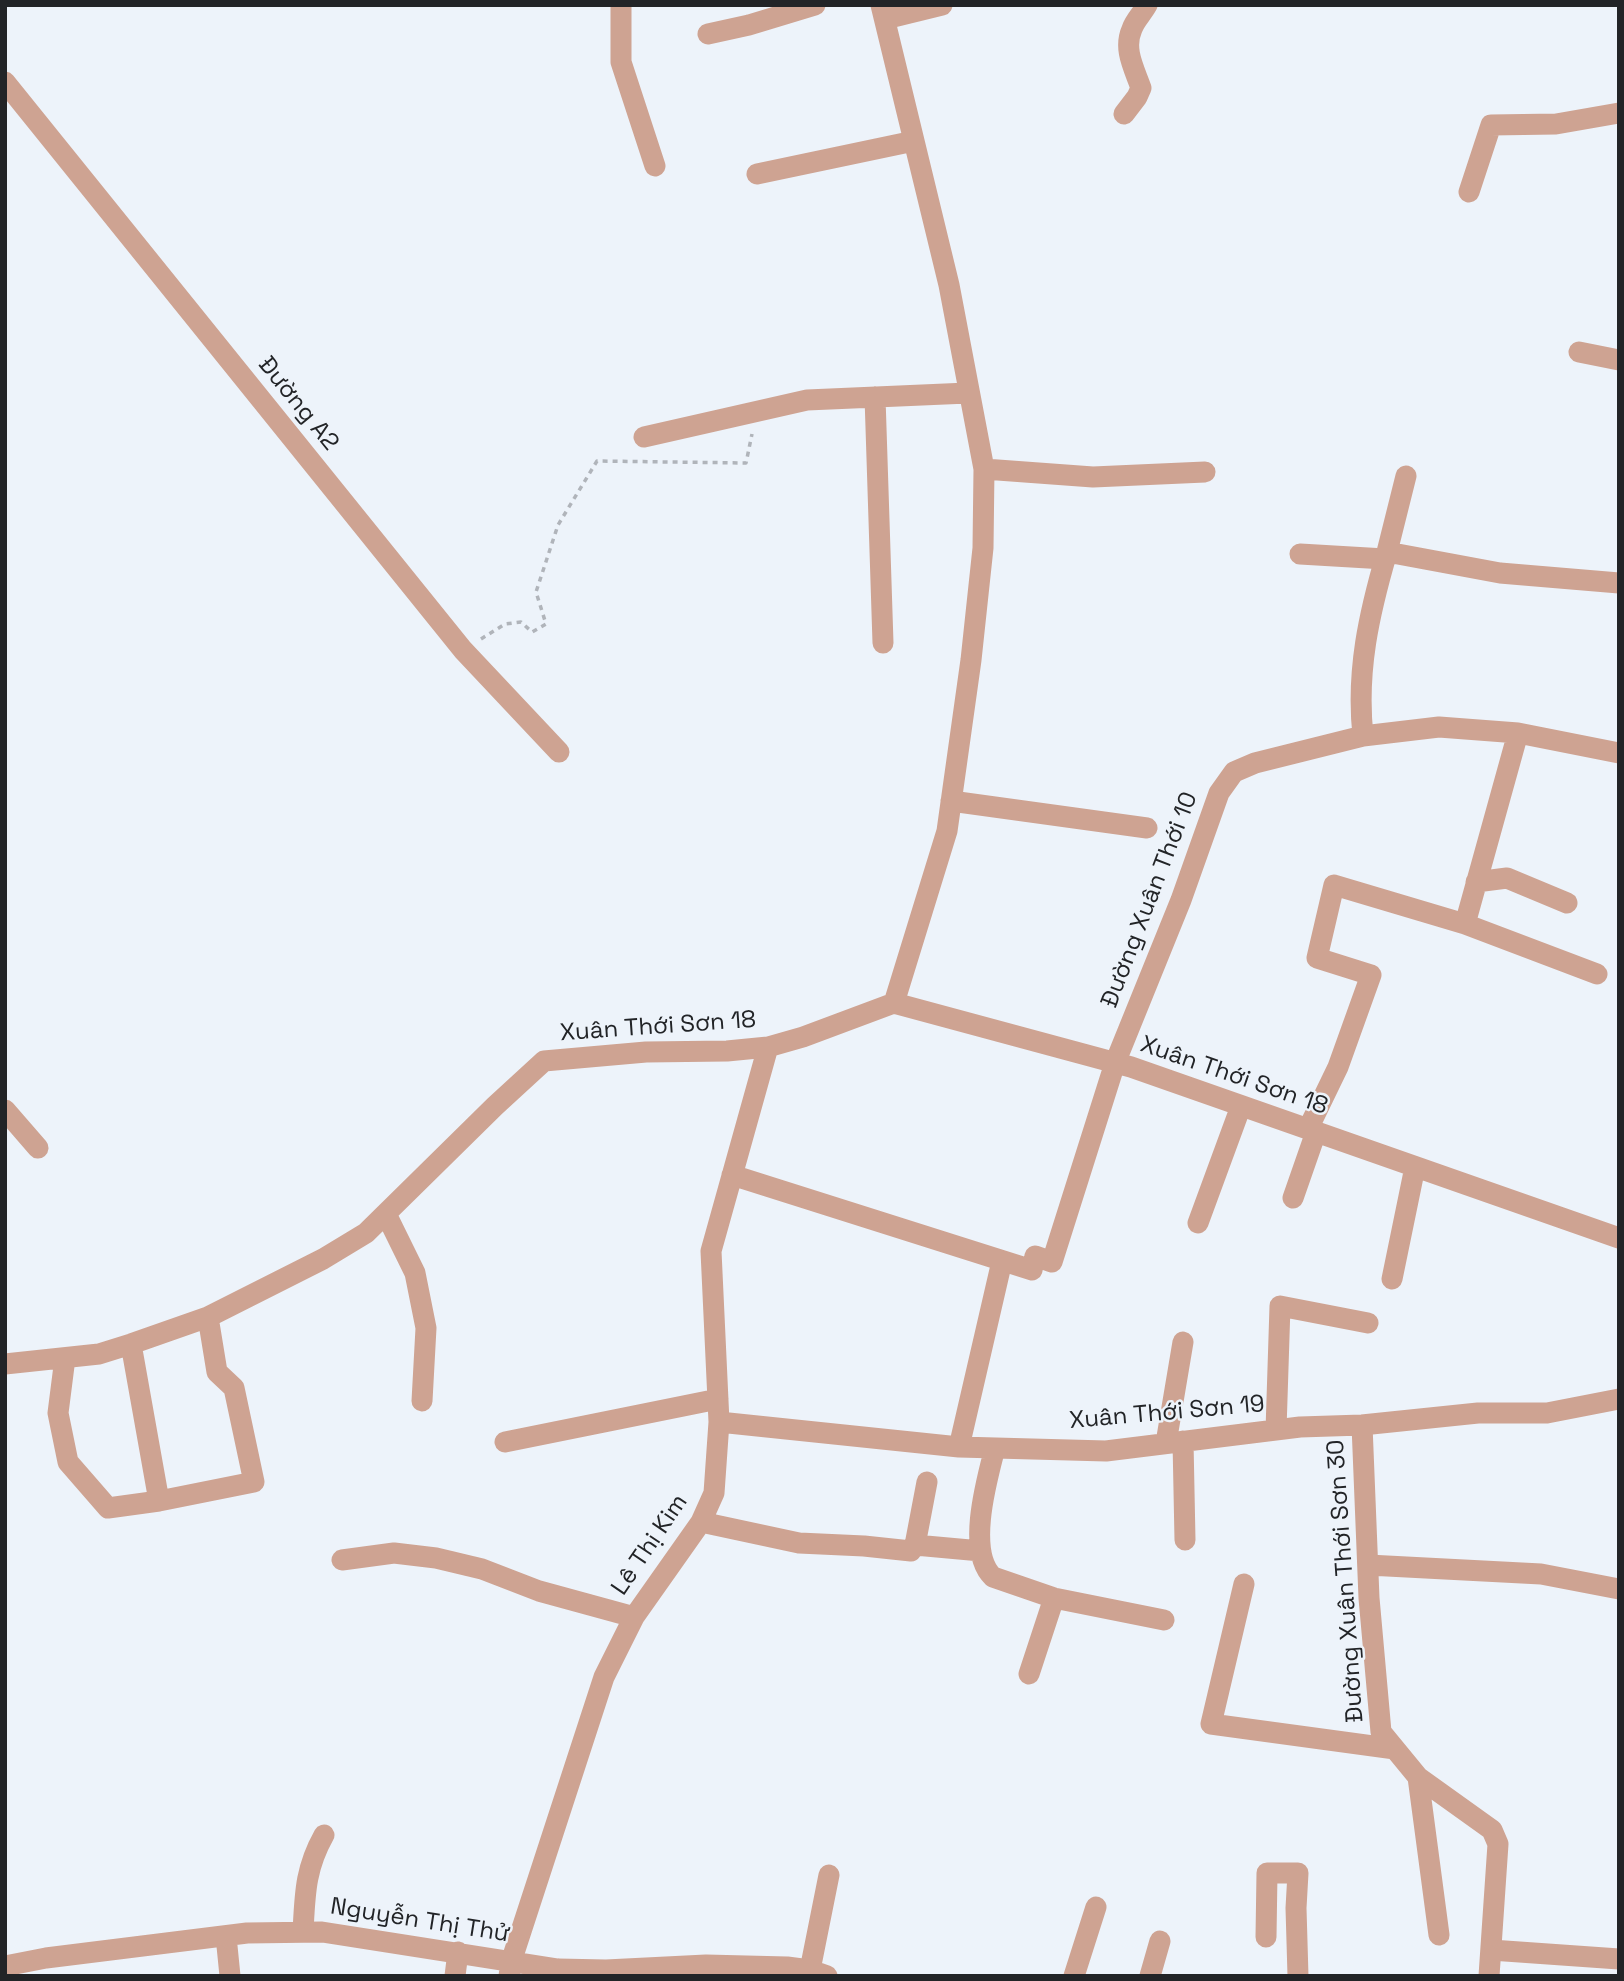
<!DOCTYPE html>
<meta charset="utf-8">
<style>
body{margin:0}
#map{position:relative;width:1624px;height:1981px;overflow:hidden;background:#edf3fa;font-family:"Space Grotesk",sans-serif}
canvas{display:block}
.frame{position:absolute;inset:0;border:7px solid #222427;pointer-events:none}
</style>
<div id="map">
<canvas width="1624" height="1981"></canvas>
<div class="frame"></div>
</div>
<script>
const c = document.querySelector('canvas').getContext('2d');
c.lineJoin = 'round';
function trace(path, color, width, dash) { c.strokeStyle = color; c.lineWidth = width; c.lineCap = dash ? 'butt' : 'round'; c.setLineDash(dash || []); c.stroke(path); }
function write(font, color, halo, rows, align = 'center') {
  c.font = font + ' "Space Grotesk",sans-serif'; c.lineWidth = 5; c.setLineDash([]); c.textBaseline = 'middle'; c.strokeStyle = halo; c.fillStyle = color; for (const [text, x, y, turn = 0] of rows) {
    c.save(); c.translate(x, y); c.rotate((+turn || 0) * Math.PI / 180); c.textAlign = isNaN(turn) ? turn : align; if (halo) c.strokeText(text, 0, 0); c.fillText(text, 0, 0); c.restore();
  }
}
trace(new Path2D(`
 M481,639L505,624L521,622L532,632L546,624L536,592L558,525L597,461L746,463L752,434`), '#b0b4ba', 3.5, [5, 5]);
trace(new Path2D(`
 M621,5V62L655,166
 M881,5L949,285L984,469L983,548L971,660L947,831L894,1003
 M885,19L942,5
 M708,34L749,25L815,5
 M5,82L463,650L559,752
 M1124,114L1137,97L1141,88C1134,68 1123,49 1132,29C1135,20 1142,14 1147,5
 M757,174L914,141
 M1469,192L1491,125L1556,124L1619,113
 M1579,352L1619,360
 M875,397L883,643
 M644,437L807,400L968,393
 M984,469L1093,477L1205,472
 M1406,476L1387,552L1500,573L1619,583
 M1300,554L1385,559
 M1363,736C1356,671 1369,614 1387,552
 M951,801L1147,828
 M1476,882L1507,878L1567,903
 M1465,924L1597,974
 M5,1110L38,1148
 M1308,1129L1338,1067L1371,975L1317,958L1334,885L1465,924L1518,733
 M732,1175L1032,1270L1035,1256L1052,1262L1115,1063L1181,900L1219,793L1234,772L1255,763L1363,736L1439,727L1518,733L1619,753
 M1293,1198L1316,1132
 M386,1214L415,1273L426,1328L422,1401
 M1198,1223L1241,1106
 M1392,1279L1415,1167
 M131,1344L159,1501
 M65,1358L58,1413L68,1462L108,1508L159,1501L254,1482L234,1388L217,1372L208,1317
 M5,1364L99,1354L131,1344L208,1317L323,1259L366,1233L495,1106L544,1061L646,1052L727,1051L768,1047L803,1037L894,1003L1131,1067L1619,1238
 M719,1422L959,1447L1106,1451L1300,1427L1362,1425L1478,1413H1547L1619,1399
 M1362,1425L1369,1598L1381,1732L1418,1777L1492,1830L1498,1844L1489,1976
 M1276,1430L1280,1306L1368,1323
 M1183,1441L1185,1540
 M505,1442L718,1399
 M1166,1443L1183,1342
 M959,1447L1002,1261
 M995,1448C987,1479 966,1552 993,1577L1054,1598L1164,1620
 M701,1522L799,1543L864,1546L911,1551L915,1545L927,1482
 M915,1545L981,1551
 M342,1560L394,1553L436,1558L482,1569L539,1591L634,1617
 M1368,1565L1541,1574L1619,1589
 M1244,1584L1211,1724L1395,1749
 M1029,1674L1054,1598
 M1418,1777L1439,1935
 M303,1932C305,1894 305,1869 324,1835
 M226,1936L230,1976
 M1266,1937L1267,1873H1298L1296,1908L1298,1976
 M1491,1950L1619,1959
 M5,1966L46,1958L247,1933L322,1932L558,1969L606,1970L706,1965L787,1967L810,1970L827,1976
 M810,1970L829,1875
 M455,1976L458,1952
 M509,1976L511,1962L604,1677L634,1617L701,1522L714,1493L719,1422L711,1251L768,1047
 M1074,1976L1096,1907
 M1150,1976L1160,1941`), '#cea392', 21);
write('24px', '#222427', '#edf3fa', [
 ["Đường A2",298,404,51],
 ["Đường Xuân Thới 10",1150,900,-69],
 ["Xuân Thới Sơn 18",658,1027,-4],
 ["Xuân Thới Sơn 18",1234,1076,19],
 ["Xuân Thới Sơn 19",1167,1413,-5],
 ["Lê Thị Kim",650,1545,-56],
 ["Đường Xuân Thới Sơn 30",1346,1581,-94],
 ["Nguyễn Thị Thử",420,1921,9]
]);
</script>
